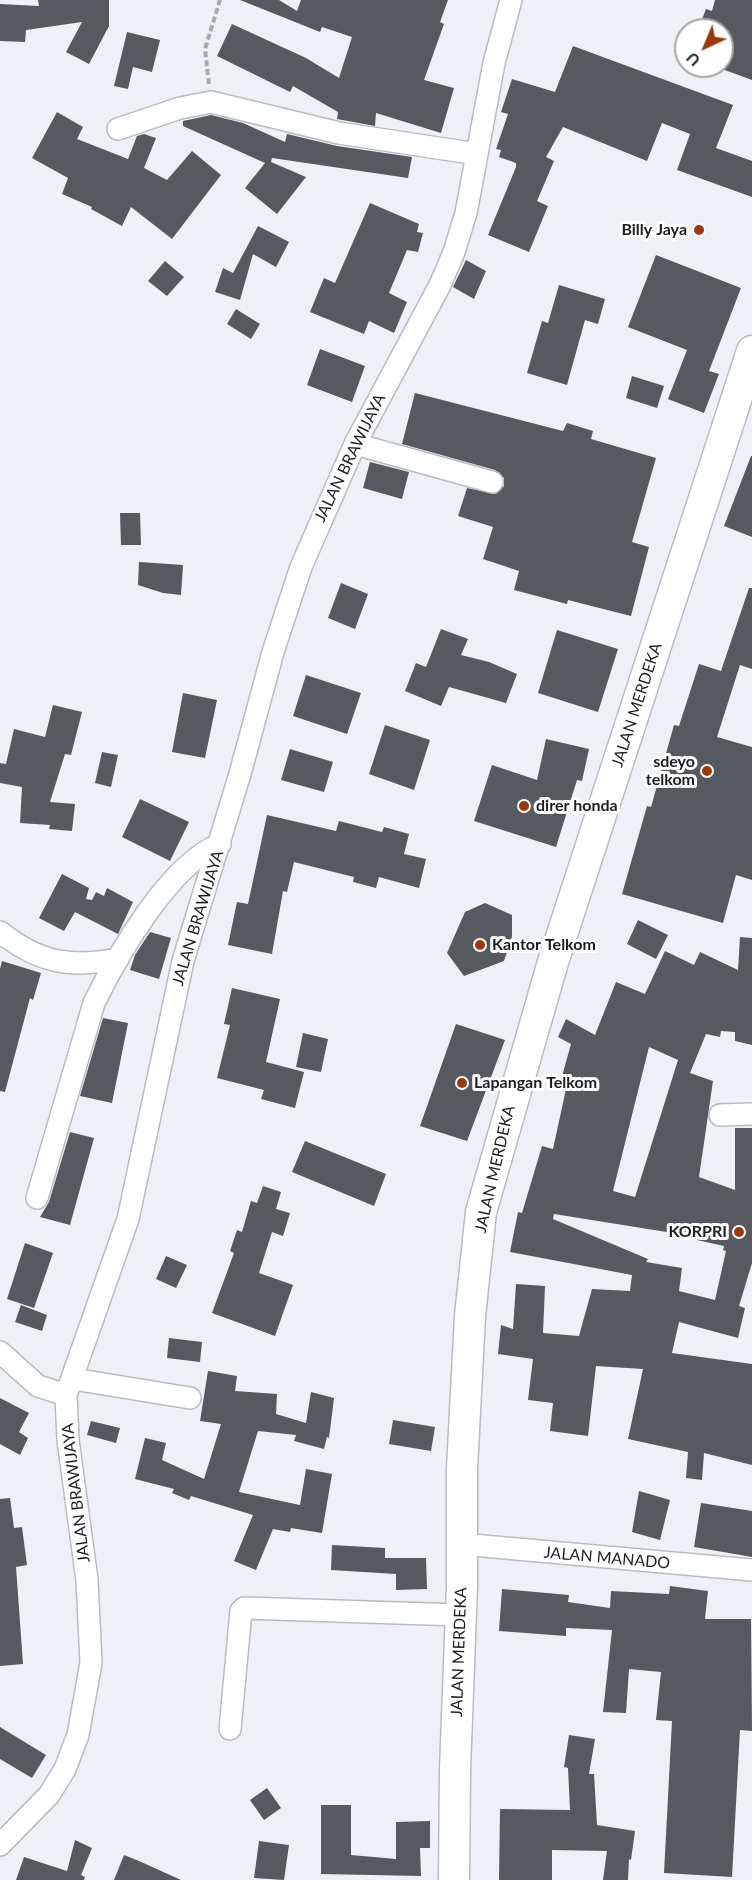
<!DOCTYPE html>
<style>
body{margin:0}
#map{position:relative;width:752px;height:1880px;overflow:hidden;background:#edf1f5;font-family:Lato,sans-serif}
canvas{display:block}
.north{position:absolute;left:674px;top:18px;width:60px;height:60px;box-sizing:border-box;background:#fff;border:2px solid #a4a5a5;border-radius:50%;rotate:224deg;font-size:16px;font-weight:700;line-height:24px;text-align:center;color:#1c1d1f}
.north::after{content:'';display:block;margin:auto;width:21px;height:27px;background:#9d3809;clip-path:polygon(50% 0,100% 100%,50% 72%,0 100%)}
</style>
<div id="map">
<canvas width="752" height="1880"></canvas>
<div class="north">U</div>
</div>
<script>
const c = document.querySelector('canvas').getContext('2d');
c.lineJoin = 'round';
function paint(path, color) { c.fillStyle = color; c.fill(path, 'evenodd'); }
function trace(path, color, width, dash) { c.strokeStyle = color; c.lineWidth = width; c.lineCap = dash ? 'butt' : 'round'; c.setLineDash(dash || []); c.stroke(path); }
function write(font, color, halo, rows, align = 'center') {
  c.font = font + ' Lato,sans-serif'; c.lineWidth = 6; c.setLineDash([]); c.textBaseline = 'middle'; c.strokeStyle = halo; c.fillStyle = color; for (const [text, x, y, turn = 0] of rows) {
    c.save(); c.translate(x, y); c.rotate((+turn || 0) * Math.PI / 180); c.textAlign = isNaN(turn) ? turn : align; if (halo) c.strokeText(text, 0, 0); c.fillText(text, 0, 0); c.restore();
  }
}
paint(new Path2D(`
 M38,0H109V26L89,64L66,52L82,22L26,30L25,42L0,41V4L39,6Z
 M240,0H279L297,11L301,0H448L440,22L444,24L424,80L454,88L441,133L376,113L375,126L337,119L338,112L293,86L290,92L217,56L232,24L306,58L339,78L352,37L322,27L320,32Z
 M715,0H752V80L722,69V30H698L706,9L712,11Z
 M127,32L160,40L152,72L133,67L128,89L114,86Z
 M573,46L733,105L716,148L752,161V197L677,170L690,134L662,123L647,161L563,127L546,157L554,161L537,201L548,206L529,252L488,235L516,167V163L499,157L501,150L496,149L508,114L501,112L512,79L555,92Z
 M57,112L83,127L77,139L128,159L137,136L144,134L156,138L144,168L167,180L192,151L221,175L172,239L131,207L122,226L91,209L92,207L62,194L68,178L32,158Z
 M211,115L243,123L285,142L287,134L337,146L412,157L408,178L272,158L271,162L306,177L277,214L245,188L265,163L183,126V121Z
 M370,203L419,224L417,232L423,233L418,252L407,250L389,293L407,302L394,333L369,321L364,334L310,312L324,278L335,283Z
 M258,226L289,242L276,267L253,254L240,300L215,292L223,268L233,273Z
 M656,255L741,288L709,371L719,374L704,413L668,399L687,350L628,327Z
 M466,260L486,271L474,299L453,287Z
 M165,261L184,277L167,296L148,281Z
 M559,285L605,299L598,324L585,320L567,385L527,373L542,321L548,323Z
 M236,309L260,324L251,339L227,324Z
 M320,349L365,366L352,402L307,385Z
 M632,376L664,386L657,408L626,398Z
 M415,393L563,431L567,423L593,431L591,439L656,458L632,542L649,547L631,616L568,600L567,604L514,590L519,571L483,559L493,527L458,516L467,488L496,494L504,486V478L495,470L402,444Z
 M751,456H752V537L724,526Z
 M370,462L409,472L402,499L363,488Z
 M120,513H140L141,545H121Z
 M139,562L183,565L181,595L163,593L138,585Z
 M341,583L368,594L355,629L328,618Z
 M749,588H752V669L740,665L717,737L752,747V880L736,875L723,923L622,894L647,806L651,807L674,725L679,726L699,664L721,671Z
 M441,629L468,639L461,655L489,662L517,674L506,703L449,687L441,706L405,691L416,663L426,667Z
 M557,630L618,649L598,712L538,693Z
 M306,675L361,693L347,734L293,716Z
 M183,693L217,700L205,758L172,752Z
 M53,705L82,712L71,755L65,754L50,802L75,804L72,831L49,829L50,825L20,823L22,787L0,783V763L6,764L14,729L45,737Z
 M385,725L430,740L414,790L369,774Z
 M546,739L589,749L582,781L577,780L556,847L474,821L492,765L537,780Z
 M290,749L333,762L324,792L281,780Z
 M102,752L118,755L111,787L95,783Z
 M140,799L189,822L170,861L122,837Z
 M267,815L336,831L339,821L382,832L384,827L409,834L404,854L426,859L419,888L379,877L376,888L353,882L354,877L294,862L287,892L283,891L272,954L228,945L237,902L248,904Z
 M62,874L89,888L86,899L92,900L96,892L104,896L107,888L133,902L118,934L75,912L64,931L39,918Z
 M485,903L512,915V936L504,961L464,976L447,953L465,912Z
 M638,920L668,935L656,959L627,944Z
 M150,932L171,938L159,979L130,970L135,955Z
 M740,937L752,938V1045L735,1041V1032L721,1031L720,1037L706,1034L690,1073L713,1081L699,1177L735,1190V1128H752V1263L739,1306L745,1308L738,1338L679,1322L672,1353L752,1364V1465L704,1453L702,1480L686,1478L688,1452L628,1439L643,1369L596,1366L588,1436L550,1431L553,1403L528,1400L533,1359L498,1354L501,1325L513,1329L516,1284L545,1286L543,1333L579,1336L592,1289L630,1291L632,1275L510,1252L518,1212L522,1213L542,1146L553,1149L566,1089L559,1087L571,1044L558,1037L566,1019L595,1035L616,982L645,994L665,951L694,965L700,952L738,970ZM649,1047L678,1060L635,1197L613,1191ZM554,1214L698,1237L697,1240L724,1246L723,1250L726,1251L715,1300L679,1291L682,1268L646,1262L648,1259L553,1219Z
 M2,961L41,973L33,1000L30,998L5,1092L0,1091V969Z
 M232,988L280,999L266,1062L304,1072L295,1108L261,1099L264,1090L217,1078L230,1025L224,1024Z
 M103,1018L128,1023L112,1103L80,1096Z
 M456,1024L505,1040L467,1141L420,1126Z
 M303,1033L328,1039L321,1072L296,1067Z
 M70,1132L94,1138L70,1225L40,1217L49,1202Z
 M305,1141L386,1174L374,1206L292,1172Z
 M263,1186L281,1192L276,1209L290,1213L283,1236L272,1232L259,1273L293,1285L275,1336L212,1313L234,1253L230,1251L237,1230L242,1232L251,1201L257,1203Z
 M25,1243L53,1253L34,1308L7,1299Z
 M166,1256L187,1265L176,1288L156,1279Z
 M21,1305L47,1315L42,1331L15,1322Z
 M169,1338L202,1342L200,1362L167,1358Z
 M208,1371L237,1376L235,1391L277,1394L276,1414L306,1423L311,1392L334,1398L329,1438L327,1437L324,1449L294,1441L296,1435L258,1431L239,1492L300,1505L306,1469L332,1474L322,1533L291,1528L290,1532L273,1529L256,1570L234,1561L253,1515L191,1496L189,1500L172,1493L174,1489L135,1479L145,1438L166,1443L162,1460L204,1479L221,1424L200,1421Z
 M0,1398L29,1413L19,1432L28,1438L20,1455L0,1444Z
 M393,1420L435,1427L431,1451L389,1444Z
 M91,1421L120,1428L116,1443L87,1435Z
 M639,1491L670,1500L660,1540L632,1532Z
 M10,1498L14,1528L22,1527L27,1565L16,1567L23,1664L0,1666V1499Z
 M701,1503L752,1511V1557L694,1547Z
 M332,1545L385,1548V1558H426L427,1589L396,1590V1574L331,1570Z
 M670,1586L708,1591L705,1619H751L752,1731L740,1730L732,1877L664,1873L672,1721L656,1720L661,1672L629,1669L626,1713L603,1712L612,1630L566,1628V1636L499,1631L502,1589L569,1595L568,1602L610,1608L611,1591L669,1594Z
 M0,1727L46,1755L32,1778L0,1759Z
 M569,1735L595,1739L589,1774H594L597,1825L635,1831L631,1860L629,1859L628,1880H603L607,1851L552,1850V1880H499L500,1809L570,1810L568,1768L564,1767Z
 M267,1788L281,1808L264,1820L250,1800Z
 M321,1805H351V1855L396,1859V1822L430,1821V1848H420L421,1876L321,1874Z
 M75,1840L92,1848L81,1875L85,1877L84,1880H16L24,1857L67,1871Z
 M259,1841L289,1845L284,1880L254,1878Z
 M124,1855L139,1861L181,1880H114Z`), '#56595d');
const minor = new Path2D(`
 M118,129L180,108L211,102L339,133L477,154
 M355,444L492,482
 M0,932C39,963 70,968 118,959
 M720,1115L752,1114
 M37,1198L94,1003C118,954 169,865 220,844
 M0,1352L38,1386L66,1395
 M73,1379L190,1398
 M461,1544L752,1570
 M230,1729L241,1611L244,1608L460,1615
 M0,1845L49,1795L65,1769L78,1735L91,1663L87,1580L68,1440L66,1395L128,1219L183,961L240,774L273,652L301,567L355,444L440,285L454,252L466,213L494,63L511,0`);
const highway = new Path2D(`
 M454,1880L455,1770L462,1585V1469L470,1316L481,1212L553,962L752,351`);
trace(minor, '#b8bbc0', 24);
trace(highway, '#b8bbc0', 33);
trace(new Path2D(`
 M209,84L205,49L220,0`), '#a6a9ad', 4, [6, 3]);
trace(minor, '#fff', 21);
trace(highway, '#fff', 30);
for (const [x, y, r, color] of [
 [699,230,6,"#9d3809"],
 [707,771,6,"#9d3809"],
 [524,806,6,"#9d3809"],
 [480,945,6,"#9d3809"],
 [462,1083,6,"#9d3809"],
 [739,1232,6,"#9d3809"]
]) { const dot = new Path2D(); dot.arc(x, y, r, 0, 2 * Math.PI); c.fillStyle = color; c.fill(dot); trace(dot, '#fff', 2); }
write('bold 16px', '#1c1d1f', '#fff', [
 ["Billy Jaya",687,230],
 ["sdeyo",695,762],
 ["telkom",695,780],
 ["direr honda",536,806,"left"],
 ["Kantor Telkom",492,945,"left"],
 ["Lapangan Telkom",474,1083,"left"],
 ["KORPRI",727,1232]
], 'right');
write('16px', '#1c1d1f', '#fff', [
 ["JALAN BRAWIJAYA",350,458,-64],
 ["JALAN MERDEKA",637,705,-72],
 ["JALAN BRAWIJAYA",198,918,-73],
 ["JALAN MERDEKA",495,1169,-77],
 ["JALAN BRAWIJAYA",76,1493,-97],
 ["JALAN MANADO",607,1558,5],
 ["JALAN MERDEKA",459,1652,-88]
]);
</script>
